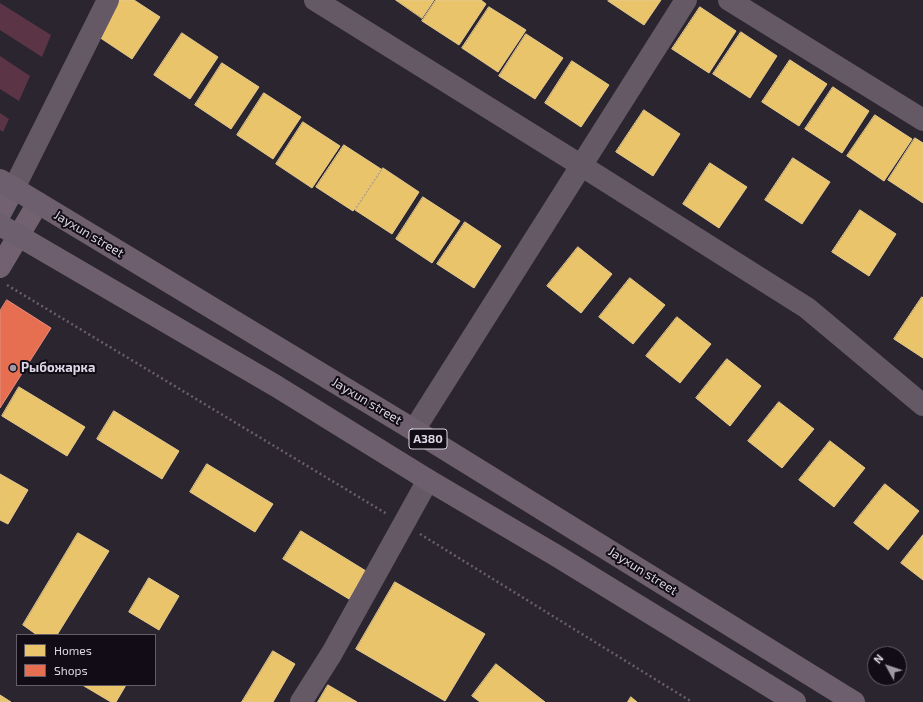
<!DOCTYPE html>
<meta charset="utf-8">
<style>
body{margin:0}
#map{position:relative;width:923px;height:702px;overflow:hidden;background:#2b2530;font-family:"Exo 2",sans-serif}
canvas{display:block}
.legend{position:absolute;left:16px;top:634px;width:140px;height:52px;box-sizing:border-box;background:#110c16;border:1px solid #635d69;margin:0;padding:5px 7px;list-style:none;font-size:12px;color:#ddd7e5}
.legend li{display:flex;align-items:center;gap:8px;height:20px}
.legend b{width:20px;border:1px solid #635d69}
.north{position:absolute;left:867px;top:646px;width:40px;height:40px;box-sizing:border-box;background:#110c16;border:1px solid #635d69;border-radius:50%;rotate:310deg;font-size:11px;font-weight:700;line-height:16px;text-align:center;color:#ddd7e5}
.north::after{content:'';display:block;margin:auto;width:14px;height:18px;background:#9f99a6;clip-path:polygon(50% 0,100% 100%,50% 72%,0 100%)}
</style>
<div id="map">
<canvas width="923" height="702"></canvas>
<ul class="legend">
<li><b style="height:11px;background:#e9c46a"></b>Homes</li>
<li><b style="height:11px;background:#e76f51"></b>Shops</li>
</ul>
<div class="north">N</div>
</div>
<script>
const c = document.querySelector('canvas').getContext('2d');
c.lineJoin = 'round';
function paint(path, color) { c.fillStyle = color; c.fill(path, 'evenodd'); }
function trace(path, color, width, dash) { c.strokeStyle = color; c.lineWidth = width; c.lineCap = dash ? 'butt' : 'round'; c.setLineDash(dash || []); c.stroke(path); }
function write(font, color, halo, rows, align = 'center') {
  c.font = font + ' "Exo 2",sans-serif'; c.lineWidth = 4; c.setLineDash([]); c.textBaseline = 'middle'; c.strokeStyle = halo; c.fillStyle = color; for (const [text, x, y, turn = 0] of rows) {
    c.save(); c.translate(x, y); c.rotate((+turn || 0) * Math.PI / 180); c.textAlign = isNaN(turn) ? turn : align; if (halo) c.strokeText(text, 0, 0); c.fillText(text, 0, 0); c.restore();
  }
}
paint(new Path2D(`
 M0,3L51,35L42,57L0,30Z
 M0,56L30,76L19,101L0,89Z
 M0,113L9,119L3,132L0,130Z`), '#5b3546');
const homes = new Path2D(`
 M119,0H134L160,17L132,59L96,35Z
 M396,0H434L422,18Z
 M436,0H481L486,4L459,45L422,21Z
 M609,0H661L644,25L608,1Z
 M489,7L526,30L498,72L462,48Z
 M700,7L736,31L709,73L672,49Z
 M741,32L777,56L750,98L713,74Z
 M182,33L218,57L190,99L154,75Z
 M526,34L563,58L535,99L499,76Z
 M790,60L827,84L799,126L762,102Z
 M572,61L609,85L581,127L545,103Z
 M222,63L259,87L231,129L195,105Z
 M833,87L869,111L842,153L805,129Z
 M264,93L301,117L273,159L237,135Z
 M644,110L680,134L653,176L616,152Z
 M875,115L912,139L884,181L847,156Z
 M303,122L340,146L312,188L276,164Z
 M915,138L923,143V203L888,180Z
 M344,145L381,169L353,211L316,187Z
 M793,158L830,182L802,224L765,200Z
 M710,163L747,187L719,228L683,204Z
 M383,168L419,192L392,234L355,210Z
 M423,197L460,221L432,263L396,239Z
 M860,210L896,234L869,276L832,252Z
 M465,222L501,246L474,288L437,264Z
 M578,247L612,274L581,313L547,286Z
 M630,278L665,305L633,344L599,317Z
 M922,297L923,298V358L894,339Z
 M677,317L711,344L680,383L646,356Z
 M727,359L761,386L730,426L696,398Z
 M19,387L85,427L67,456L2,416Z
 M779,402L814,429L782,468L748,441Z
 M114,411L179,451L162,479L97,439Z
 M830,441L865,468L834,507L799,480Z
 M207,464L273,504L255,532L190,492Z
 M0,474L28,490L8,524L0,520Z
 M885,484L919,511L888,550L854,523Z
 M301,531L366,571L349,599L283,559Z
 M78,533L109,551L57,635H37L23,625Z
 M923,535V580L901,563Z
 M149,578L179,596L159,630L129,612Z
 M395,582L485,634L445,701L356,649Z
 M273,651L295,664L273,702H242Z
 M496,664L545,702H480L472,696Z
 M85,685H126L116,702H111L84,686Z
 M328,685L357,702H318Z
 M0,695L11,702H0Z
 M631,697L637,702H628Z`);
paint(homes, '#e9c46a');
trace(homes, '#e5ca8f', 1);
const shops = new Path2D(`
 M7,300L51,328L0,408V311Z`);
paint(shops, '#e76f51');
trace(shops, '#e48e7d', 1);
trace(new Path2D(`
 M7,285L387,514
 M420,534L692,702`), '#69606a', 2.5, [2, 3]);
trace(new Path2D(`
 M315,0L582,166L807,308L923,405
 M729,0L923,120
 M14,188L108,0
 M414,430L686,0
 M301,702L332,653L428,480`), '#655965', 22);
trace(new Path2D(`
 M0,214L14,188
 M0,267L38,203`), '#716171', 22);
trace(new Path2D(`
 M0,180L414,430L854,702
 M0,225L276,386L428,480L557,556L795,702`), '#6e5f6e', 22);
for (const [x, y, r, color] of [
 [13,368,4,"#9f99a6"]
]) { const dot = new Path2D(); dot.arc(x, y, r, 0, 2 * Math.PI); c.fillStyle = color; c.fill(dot); trace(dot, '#110c16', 1.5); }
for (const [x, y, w] of [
 [428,439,38]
]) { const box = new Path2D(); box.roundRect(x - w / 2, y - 10, w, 20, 3); c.fillStyle = '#110c16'; c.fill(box); trace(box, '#ddd7e5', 1); }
write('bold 12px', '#ddd7e5', null, [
 ["A380",428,439]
]);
write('13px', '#ddd7e5', '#110c16', [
 ["Jayxun street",89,234,31],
 ["Jayxun street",367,401,31],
 ["Jayxun street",643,571,32]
]);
write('bold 13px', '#ddd7e5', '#110c16', [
 ["Рыбожарка",21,368]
], 'left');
</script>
